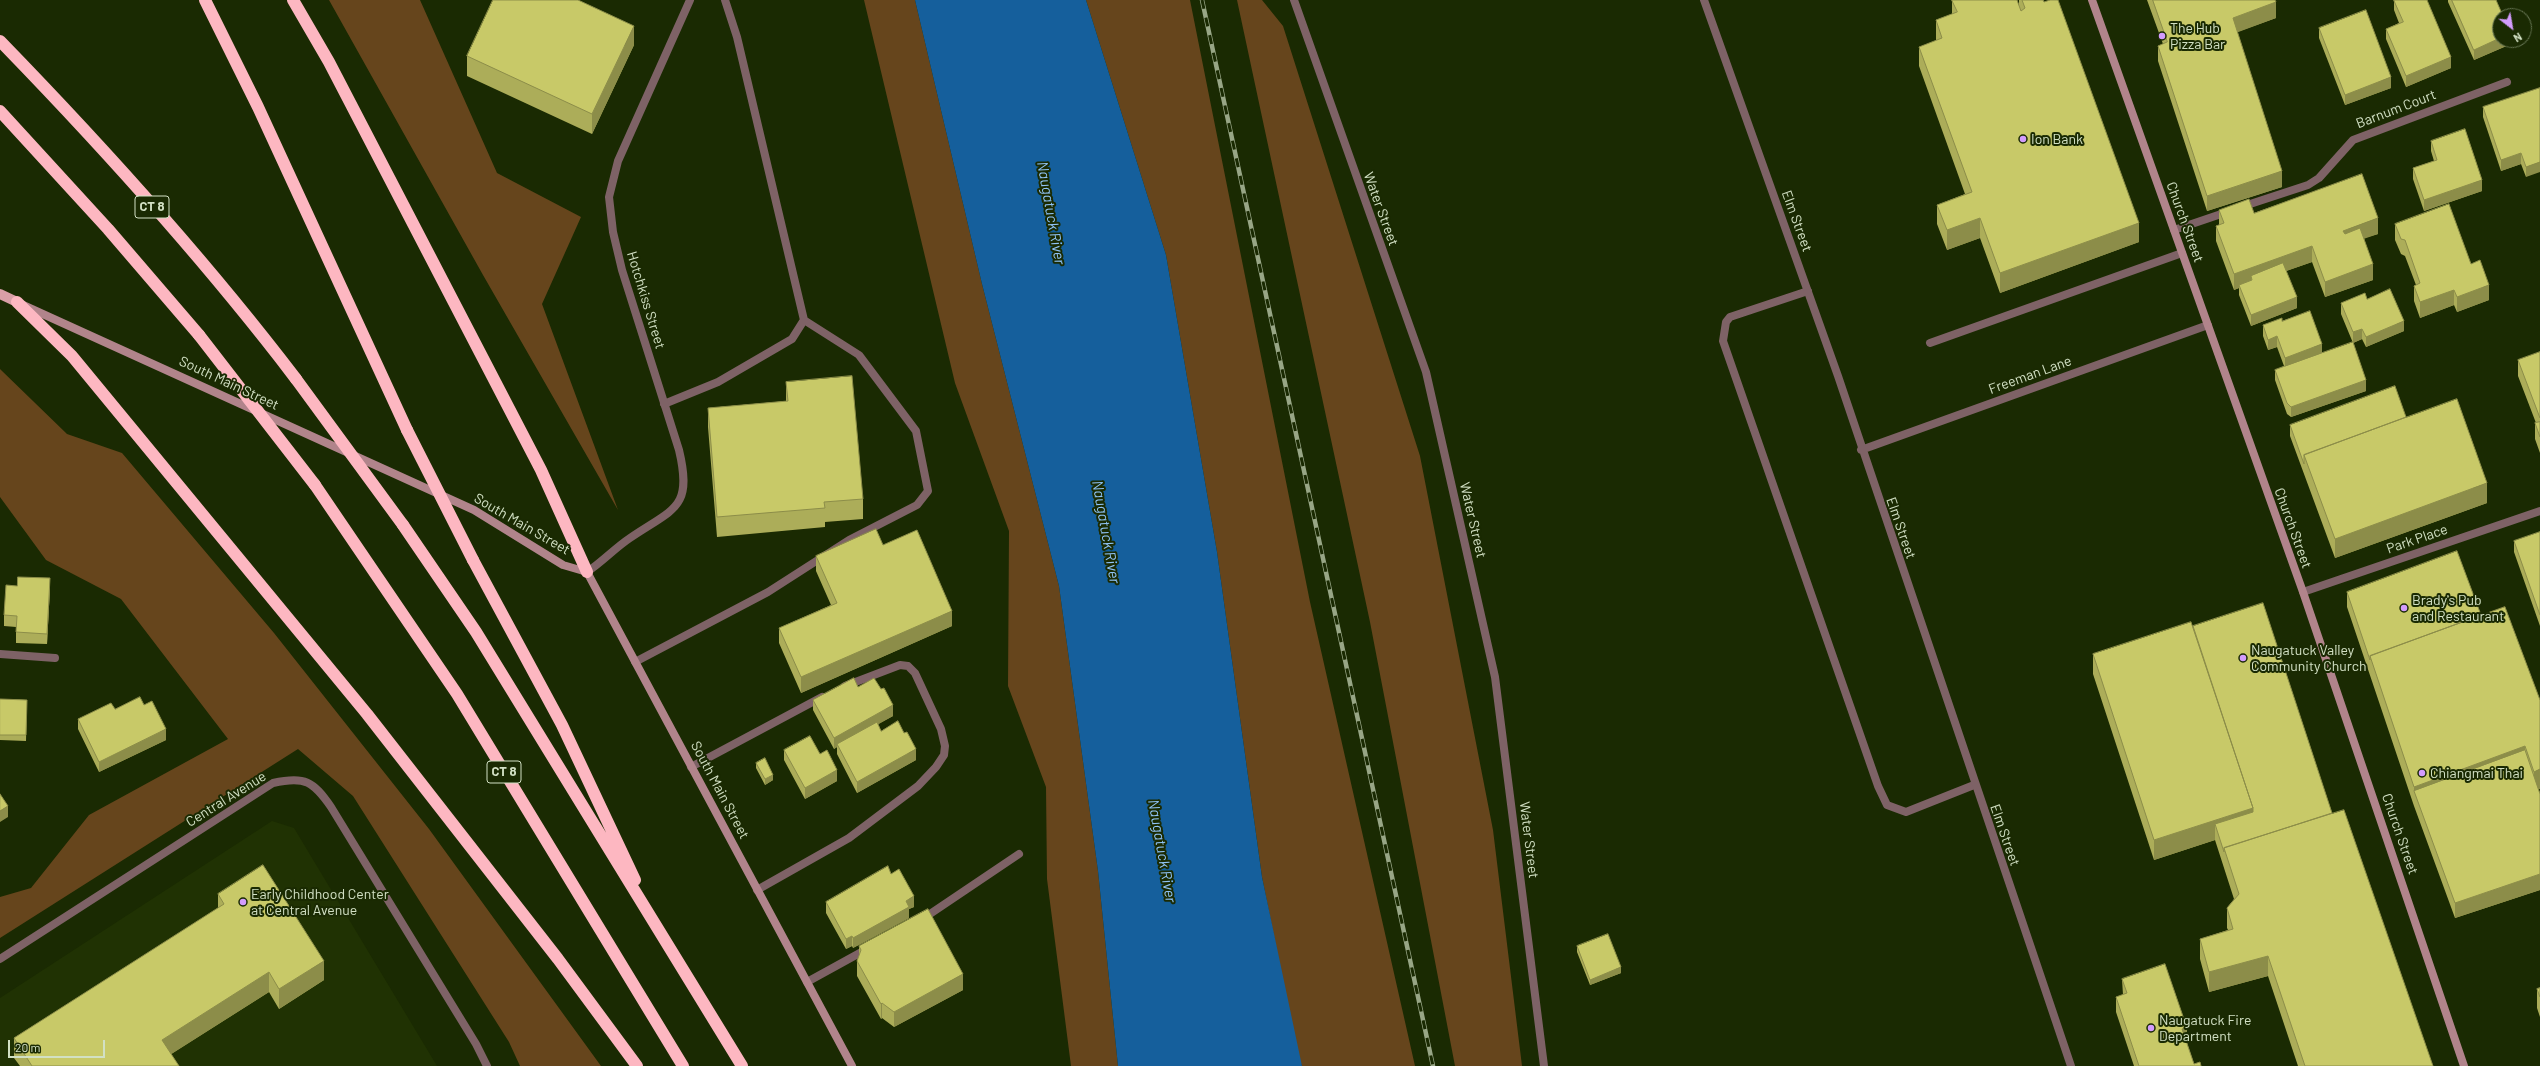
<!DOCTYPE html>
<style>
body{margin:0}
#map{position:relative;width:2540px;height:1066px;overflow:hidden;background:#1a2a02;font-family:Barlow,sans-serif}
canvas{display:block}
.north{position:absolute;left:2492px;top:8px;width:40px;height:40px;box-sizing:border-box;background:#1a2a02;border:1px solid #647350;border-radius:50%;rotate:149deg;font-size:11px;font-weight:700;line-height:16px;text-align:center;color:#d2e0c4}
.north::after{content:'';display:block;margin:auto;width:14px;height:18px;background:#d39cfd;clip-path:polygon(50% 0,100% 100%,50% 72%,0 100%)}
.scale{position:absolute;left:8px;top:1040px;width:97px;height:18px;box-sizing:border-box;border:2px solid #d2e0c4;border-top:0;padding-left:5px;font-size:12px;line-height:14px;white-space:nowrap;color:#d2e0c4;-webkit-text-stroke:3px #1a2a02;paint-order:stroke}
</style>
<div id="map">
<canvas width="2540" height="1066"></canvas>
<div class="north">N</div>
<div class="scale">20 m</div>
</div>
<script>
const c = document.querySelector('canvas').getContext('2d');
c.lineJoin = 'round';
function paint(path, color) { c.fillStyle = color; c.fill(path, 'evenodd'); }
function trace(path, color, width, dash) { c.strokeStyle = color; c.lineWidth = width; c.lineCap = dash ? 'butt' : 'round'; c.setLineDash(dash || []); c.stroke(path); }
function write(font, color, halo, rows, align = 'center') {
  c.font = font + ' Barlow,sans-serif'; c.lineWidth = 4; c.setLineDash([]); c.textBaseline = 'middle'; c.strokeStyle = halo; c.fillStyle = color; for (const [text, x, y, turn = 0] of rows) {
    c.save(); c.translate(x, y); c.rotate((+turn || 0) * Math.PI / 180); c.textAlign = isNaN(turn) ? turn : align; if (halo) c.strokeText(text, 0, 0); c.fillText(text, 0, 0); c.restore();
  }
}
paint(new Path2D(`
 M272,821L294,828L437,1066H0V998Z`), '#203203');
paint(new Path2D(`
 M329,0H420L497,173L581,217L542,304L618,510L483,275Z
 M864,0H915L982,284L1059,586L1098,871L1118,1066H1071L1047,879L1046,787L1008,686L1009,531L955,383Z
 M1086,0H1190L1310,602L1415,1066H1302L1298,1056L1262,877L1217,552L1166,255Z
 M1237,0H1262L1283,26L1420,456L1493,830L1522,1066H1455L1370,622Z
 M0,369L67,434L122,453L274,633L429,829L601,1066H520L509,1042L353,796L298,749L0,938V897L31,888L89,815L228,739L121,599L46,560L0,497Z`), '#66451c');
paint(new Path2D(`
 M915,0H1086L1166,255L1217,552L1262,877L1302,1066H1118L1098,871L1059,586L982,284Z`), '#155f9c');
trace(new Path2D(`
 M1808,291L1730,317L1726,322L1723,341L1878,786L1887,805L1906,812L1974,785
 M1930,343L2182,253
 M664,404L718,382L792,339L804,320L737,37L725,0
 M635,662L768,592L849,540L917,505L928,491L916,431L859,355L804,320
 M691,767L822,697
 M757,890L849,838L918,786L936,767L944,755L945,746L941,729L915,673L908,666L900,665L845,686
 M921,920L1019,854
 M807,982L867,949`), '#7e6266', 8);
trace(new Path2D(`
 M1294,0L1426,372L1495,677L1544,1066
 M1704,0L1838,376L2071,1066
 M2241,207L2308,185L2319,178L2353,140L2507,82
 M2174,230L2230,211
 M1861,450L2208,325
 M587,572C602,562 615,548 630,538C674,508 693,509 679,450L622,270L613,232L609,197L618,161L690,0
 M2303,592L2540,511
 M0,654L55,658
 M0,959L273,783C305,776 313,781 331,807L476,1044L487,1066`), '#7e6266', 8);
trace(new Path2D(`
 M2092,0L2303,592L2464,1066
 M23,305L474,510L563,565L587,572L852,1066`), '#b1848b', 8);
trace(new Path2D(`
 M0,294L17,302`), '#d99fa7', 10);
trace(new Path2D(`
 M205,0L258,107L407,430
 M293,0L329,62L541,470L587,572
 M0,41C104,148 206,261 296,379
 M0,111L108,229L199,335
 M17,302L72,356L367,714L558,959L637,1066
 M315,485L457,694L683,1066
 M403,525L476,632L742,1066
 M473,560L562,725L635,880`), '#fdb7c1', 12);
const rail = new Path2D(`
 M1202,0L1433,1066`);
trace(rail, '#98a686', 4.5);
trace(rail, '#1a2a02', 3, [9]);
trace(new Path2D(`
 M199,335L315,485
 M296,379L403,525
 M407,430L473,560`), '#fdb7c1', 12);
paint(new Path2D(`
 M1952,0L2019,7V0H2043L2139,242L2000,293L1980,238L1947,250L1937,224V205L1965,194L1919,66V47L1936,41V20L1952,14Z
 M2147,0H2275L2276,18L2237,32L2282,187L2207,211L2158,61V46L2163,44Z
 M2394,0L2451,68L2406,87L2386,39V29L2399,23L2394,10Z
 M2448,0H2496L2511,40V44L2474,60L2448,2Z
 M2319,28L2391,88L2345,105L2319,38Z
 M634,45L592,134L467,76V56Z
 M2540,88L2526,177L2521,164L2501,171L2483,117V107Z
 M2431,141L2482,191L2424,211L2413,179V168L2434,161L2431,151Z
 M2219,210L2254,213L2378,234L2364,238L2373,280L2325,297L2312,262L2286,271L2297,308L2251,326L2239,295V288L2234,290L2216,241V226L2219,225Z
 M2395,224L2471,264L2489,300L2457,312L2454,305L2420,318L2414,301V286L2416,285L2405,256L2401,254L2395,240Z
 M2367,299L2404,331L2366,347L2362,339L2353,343L2366,391L2291,417L2287,414L2275,380V370L2284,366L2277,347L2268,350L2263,336V325L2282,321L2322,353L2353,343L2341,314V303Z
 M2540,352V453L2535,439V423H2536L2518,376V360Z
 M786,382L863,499V519L825,522V527L717,537L708,427V408L786,401Z
 M2406,417L2487,503L2335,558L2290,436V425Z
 M2540,532V626L2514,552V541Z
 M883,545L952,626L801,693L779,643V628L831,605L816,571V556Z
 M50,588L47,644L16,643V627L4,626V615Z
 M2347,592L2481,615L2505,607L2539,790L2540,794V890L2455,918L2414,806L2347,607Z
 M2193,626L2332,813L2433,1066H2298L2268,976L2209,992L2200,959V939L2228,930L2227,928V908L2234,899L2215,840L2154,860L2093,674V654Z
 M858,687L893,716L878,724L881,731L916,760L857,793L837,754V747L834,749L813,710V700Z
 M0,699L27,700L26,741L0,740Z
 M144,705L166,740L99,772L78,729V719L115,709Z
 M784,750L820,754L837,781L805,799L784,760Z
 M756,763L773,780L765,785L756,768Z
 M891,874L914,907L909,909V918L853,948L852,946L846,949L826,913V902Z
 M218,894L324,980L279,1009L269,992L171,1054L179,1066H20L14,1058V1038L218,909Z
 M859,946L963,990L894,1027L882,1018L881,1019L857,976V961L859,956Z
 M1577,946L1621,973L1590,985L1577,952Z
 M2122,979L2187,1043L2194,1064L2201,1066H2134L2116,1012V997L2123,995Z
 M2540,988V1017L2537,1008V989Z`), '#acad59');
paint(new Path2D(`
 M2276,2V18L2233,34V18Z
 M634,26V45L592,134V114Z
 M2500,38V40H2511V44L2474,60V50Z
 M2451,57V68L2406,87V76Z
 M2391,77V88L2345,105V95Z
 M2521,153V164L2501,171V160Z
 M2540,162V172L2526,177V167Z
 M2282,171V187L2207,211V196Z
 M2482,180V191L2424,211V200Z
 M1980,218V238L1947,250V230Z
 M2378,218V234L2343,246V231Z
 M2139,223V242L2000,293V273Z
 M2312,246V262L2252,283V280L2251,276V284L2239,285V288L2234,290V274Z
 M2373,264V280L2325,297V282Z
 M2489,285V300L2457,312V297Z
 M2454,290V305L2420,318V302Z
 M2297,297V308L2251,326V315Z
 M2404,321V331L2366,347V337Z
 M2362,329V339L2353,343V332Z
 M2277,336V347L2268,350V340Z
 M2322,344V354L2285,369V358Z
 M2366,380V391L2291,417V407Z
 M2487,483V503L2335,558V539Z
 M50,578V588L47,644V634Z
 M952,611V626L801,693V677Z
 M893,705V716L838,747L837,744V747L834,749V738Z
 M166,729V740L99,772V762Z
 M2525,746V765L2414,791V787Z
 M916,749V760L857,793V782Z
 M2540,769V789L2534,791V772Z
 M837,770V781L805,799V788Z
 M773,775V780L765,785V779Z
 M8,806V817L0,822V811Z
 M2253,808V827L2215,824V840L2154,860V840Z
 M2540,874V890L2455,918V903Z
 M914,896V907L909,909V918L853,948V938L906,901Z
 M852,936V946L846,949V939Z
 M2268,956V976L2209,992V972Z
 M324,961V980L279,1009V989Z
 M1621,967V973L1590,985V980Z
 M269,972V992L162,1060V1040Z
 M963,974V990L894,1027V1012Z
 M882,1003V1018L881,1019V1004Z
 M2187,1028V1043L2182,1029Z`), '#8c8d49');
const building = new Path2D(`
 M493,0H578L634,26L592,114L467,56Z
 M1952,0H2017L2021,11L2025,8L2022,0H2043L2044,2L2050,0H2058L2139,223L2000,273L1980,218L1947,230L1937,205L1972,192L1919,47L1942,38L1936,20L1957,12Z
 M2153,0H2275L2276,2L2233,18L2282,171L2207,196L2158,46L2167,42Z
 M2394,0H2427L2451,57L2406,76L2386,29L2403,22Z
 M2452,0H2496L2503,16H2500V38L2474,50Z
 M2366,10L2391,77L2345,95L2319,28Z
 M2540,88V162L2526,167L2521,153L2501,160L2483,107Z
 M2465,129L2482,180L2424,200L2413,168L2437,160L2431,141Z
 M2362,174L2378,218L2343,231L2345,234L2360,228L2373,264L2325,282L2312,246L2234,274L2216,226L2224,223L2219,210L2249,199L2254,213Z
 M2449,204L2471,264L2480,260L2489,285L2457,297L2454,290L2420,302L2414,286L2420,283L2405,240L2401,239L2395,224Z
 M2283,263L2297,297L2251,315L2239,285L2252,280L2251,276Z
 M2390,289L2404,321L2366,337L2362,329L2353,332L2341,303L2365,293L2367,299Z
 M2310,311L2322,344L2285,358L2277,336L2268,340L2263,325L2282,318V321Z
 M2353,342L2366,380L2291,407L2287,403L2275,370Z
 M2540,352V418L2518,360Z
 M852,376L863,499L824,502L825,508L717,517L708,408L788,401L786,382Z
 M2395,386L2406,417L2304,455V464L2290,425Z
 M2457,399L2487,483L2335,539L2304,455Z
 M2540,422V437L2535,423Z
 M876,529L883,545L917,530L952,611L801,677L779,628L837,603L816,556Z
 M2540,532V615L2514,541Z
 M2457,551L2481,615L2370,656V660L2347,592Z
 M18,577L50,578L47,634L16,632L17,616L4,615L6,585L17,586Z
 M2263,603L2332,813L2224,848V852L2215,824L2253,812V808L2193,626Z
 M2505,607L2540,700V769L2534,772L2525,746L2414,787L2370,656Z
 M2191,622L2253,808L2154,840L2093,654Z
 M854,678L858,687L874,678L881,689L884,688L893,705L834,738L813,700Z
 M140,697L144,705L152,701L166,729L99,762L78,719L111,703L115,709Z
 M0,699L27,700L26,735H0Z
 M898,721L904,733L907,732L916,749L857,782L837,744L877,722L881,731Z
 M810,736L820,754L827,750L837,770L805,788L784,750Z
 M2525,750L2540,794V874L2455,903L2414,791Z
 M765,758L773,775L765,779L756,763Z
 M0,794L8,806L0,811Z
 M2344,810L2433,1066H2305L2268,956L2209,972L2200,939L2233,929L2227,908L2239,894L2224,848Z
 M263,865L324,961L279,989L269,972L162,1040L179,1066H32L14,1038L224,904L218,894Z
 M888,866L891,874L899,869L914,896L906,901L909,907L853,938L852,936L846,939L826,902Z
 M928,909L963,974L894,1012L882,1003L881,1004L857,961L861,950L859,946Z
 M1608,934L1621,967L1590,980L1577,946Z
 M2165,964L2187,1028L2182,1029L2194,1064L2200,1062L2201,1066H2139L2116,997L2127,993L2122,979Z
 M2540,988V997L2537,989Z`);
paint(building, '#c8c968');
trace(building, '#8c8d49', 1);
for (const [x, y, r, color] of [
 [2162,36,4,"#d39cfd"],
 [2023,139,4,"#d39cfd"],
 [2404,608,4,"#d39cfd"],
 [2243,658,4,"#d39cfd"],
 [2422,773,4,"#d39cfd"],
 [243,902,4,"#d39cfd"],
 [2151,1028,4,"#d39cfd"]
]) { const dot = new Path2D(); dot.arc(x, y, r, 0, 2 * Math.PI); c.fillStyle = color; c.fill(dot); trace(dot, '#1a2a02', 1.5); }
for (const [x, y, w] of [
 [152,207,34],
 [504,772,34]
]) { const box = new Path2D(); box.roundRect(x - w / 2, y - 11, w, 22, 3); c.fillStyle = '#1a2a02'; c.fill(box); trace(box, '#d2e0c4', 1); }
write('bold 13px', '#d2e0c4', null, [
 ["CT 8",152,207],
 ["CT 8",504,772]
]);
write('14px', '#d2e0c4', '#1a2a02', [
 ["The Hub",2170,28],
 ["Pizza Bar",2170,44],
 ["Ion Bank",2031,139],
 ["Brady's Pub",2412,600],
 ["and Restaurant",2412,616],
 ["Naugatuck Valley",2251,650],
 ["Community Church",2251,666],
 ["Chiangmai Thai",2430,773],
 ["Early Childhood Center",251,894],
 ["at Central Avenue",251,910],
 ["Naugatuck Fire",2159,1020],
 ["Department",2159,1036]
], 'left');
write('14px', '#d2e0c4', '#1a2a02', [
 ["Barnum Court",2396,109,-21],
 ["Water Street",1381,209,70],
 ["Elm Street",1797,221,70],
 ["Church Street",2185,222,70],
 ["Hotchkiss Street",646,300,73],
 ["Freeman Lane",2030,375,-20],
 ["South Main Street",229,383,25],
 ["Water Street",1473,520,77],
 ["South Main Street",522,524,30],
 ["Elm Street",1901,528,71],
 ["Church Street",2293,528,70],
 ["Park Place",2417,539,-19],
 ["South Main Street",720,790,62],
 ["Central Avenue",226,799,-32],
 ["Church Street",2400,834,71],
 ["Elm Street",2005,835,71],
 ["Water Street",1529,840,83]
]);
write('italic 15px', '#90c3f6', '#1a2a02', [
 ["Naugatuck River",1051,213,80],
 ["Naugatuck River",1106,532,80],
 ["Naugatuck River",1162,851,80]
]);
</script>
